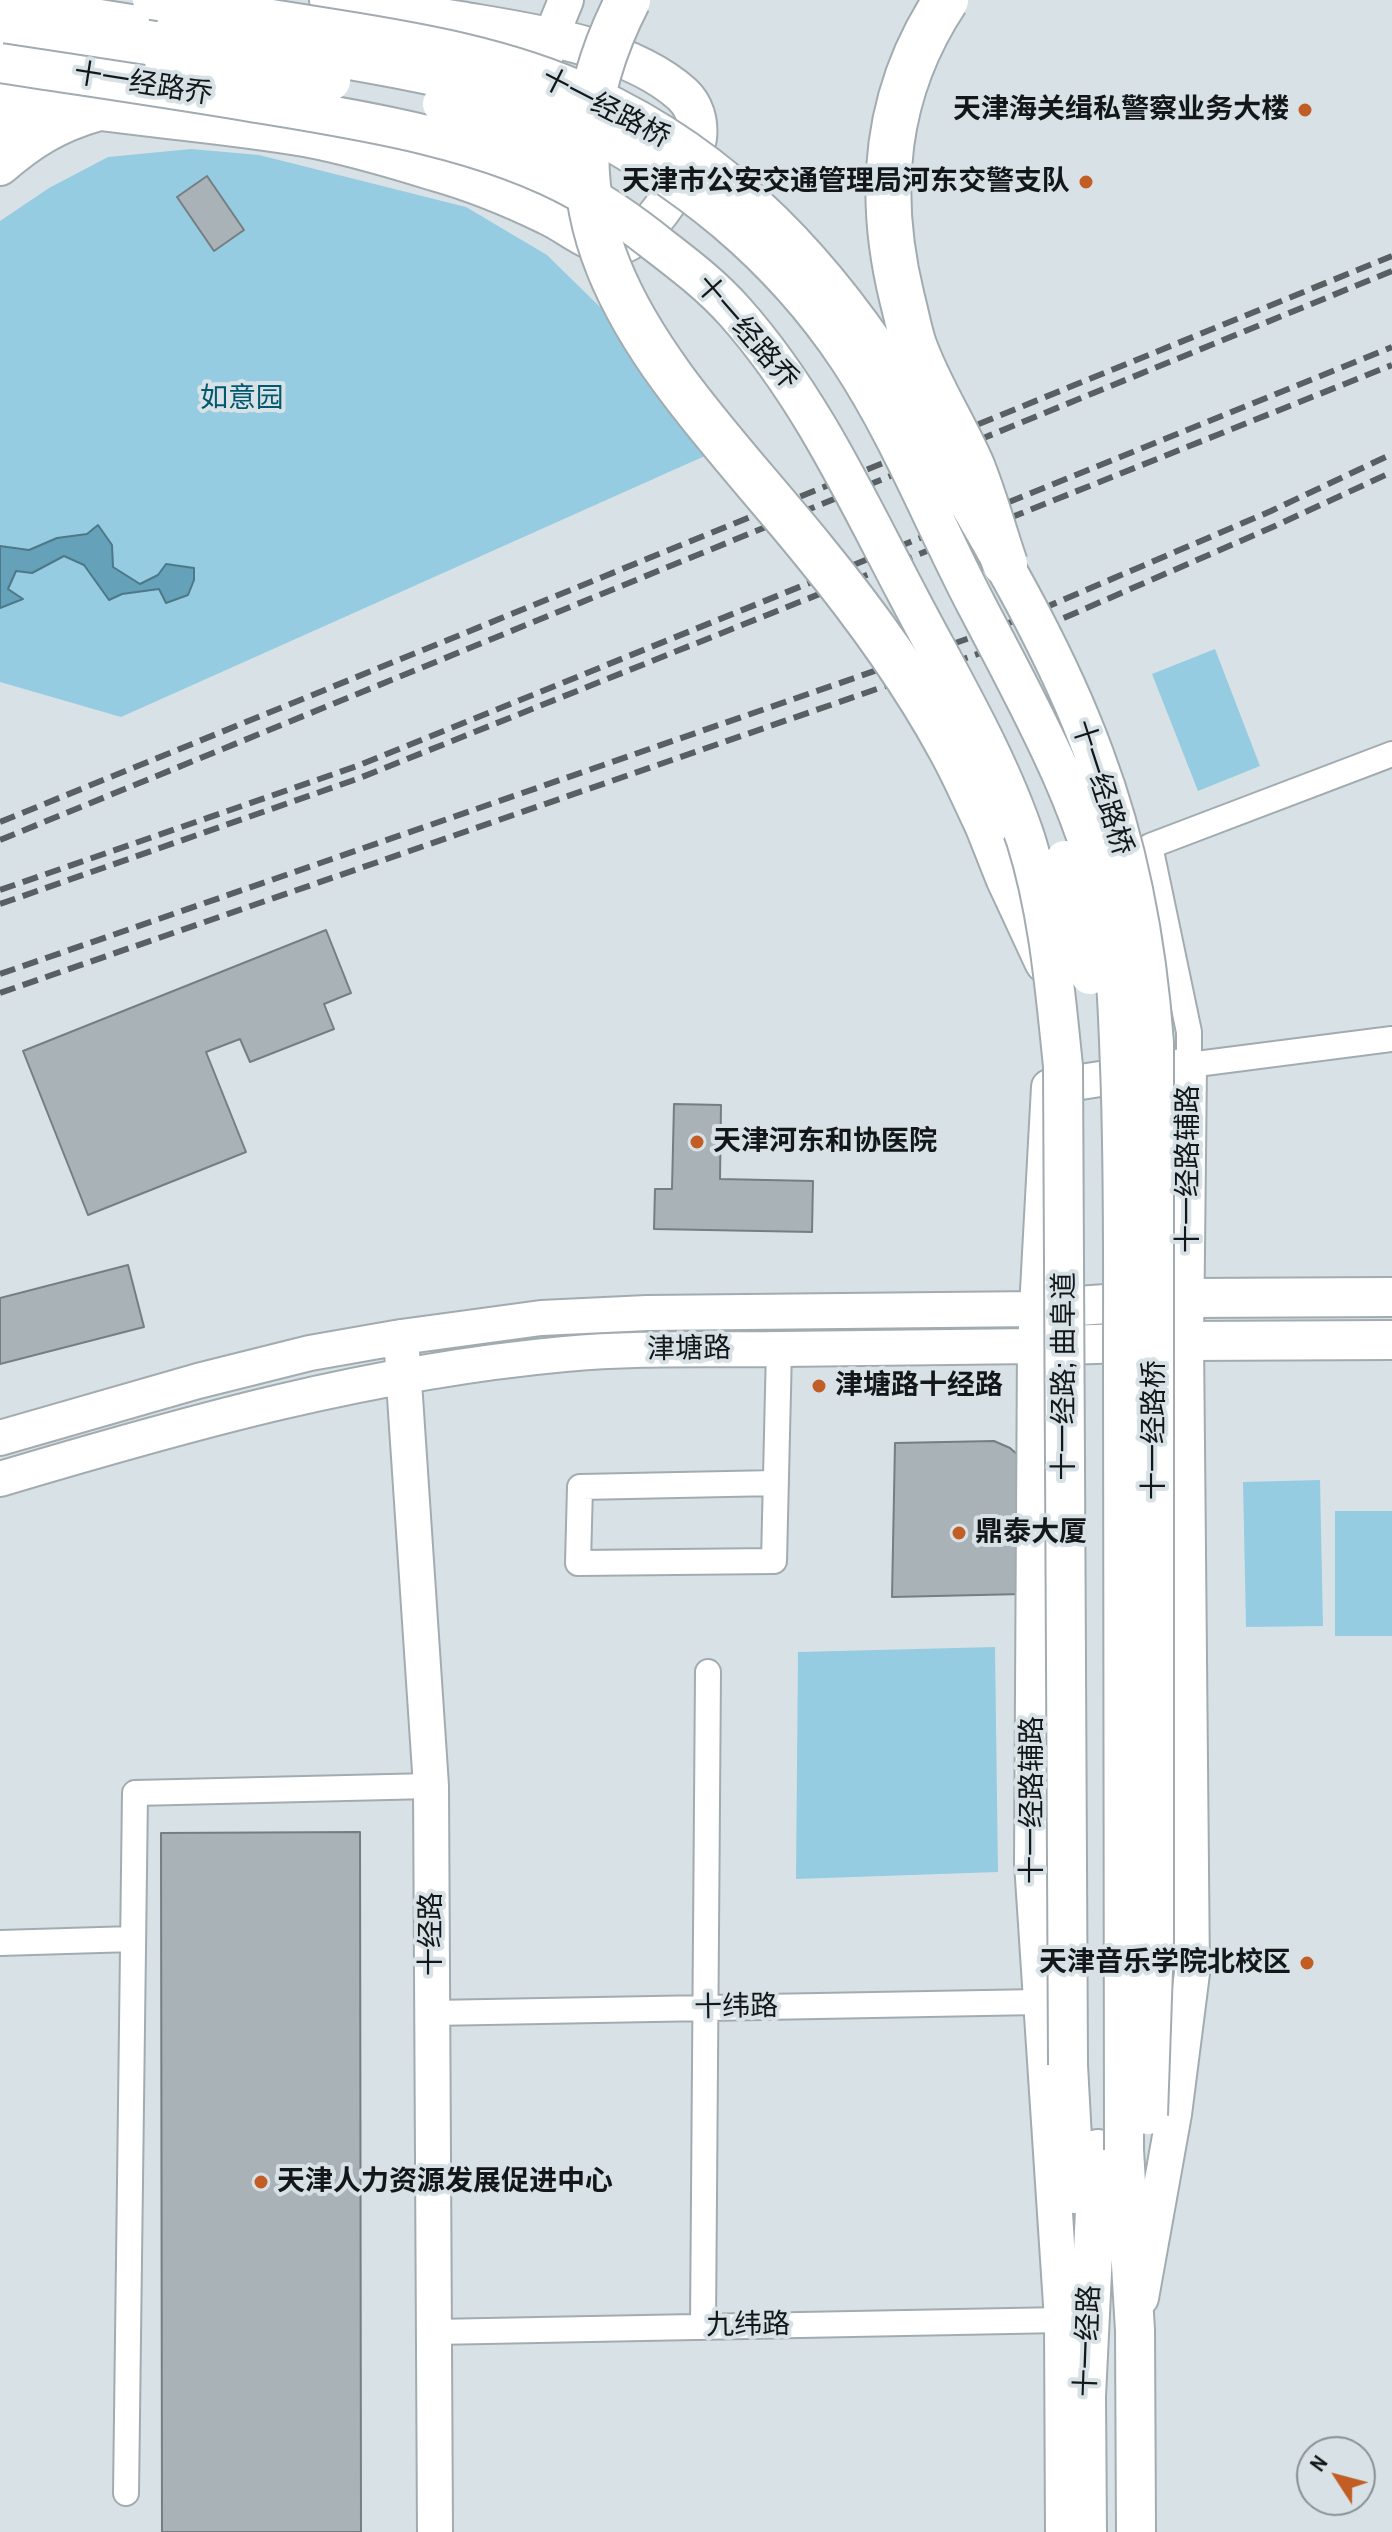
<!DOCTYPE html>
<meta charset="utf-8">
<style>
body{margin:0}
#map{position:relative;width:1392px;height:2532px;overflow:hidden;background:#d8e2e6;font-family:"Archivo Narrow",sans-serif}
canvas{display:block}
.north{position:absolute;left:1296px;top:2436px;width:80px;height:80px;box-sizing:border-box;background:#d8e2e6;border:2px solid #899194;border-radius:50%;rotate:306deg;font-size:22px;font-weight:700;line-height:32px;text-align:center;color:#131719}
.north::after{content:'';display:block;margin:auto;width:28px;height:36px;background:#c15d25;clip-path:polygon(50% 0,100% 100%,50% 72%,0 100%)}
</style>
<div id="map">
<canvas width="1392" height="2532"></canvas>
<div class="north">N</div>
</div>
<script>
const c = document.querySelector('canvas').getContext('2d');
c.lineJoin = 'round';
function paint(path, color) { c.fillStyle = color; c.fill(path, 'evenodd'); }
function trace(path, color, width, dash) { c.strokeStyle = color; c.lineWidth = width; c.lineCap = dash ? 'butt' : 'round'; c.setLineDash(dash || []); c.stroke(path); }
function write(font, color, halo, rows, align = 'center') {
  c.font = font + ' "Archivo Narrow","Noto Sans SC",sans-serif'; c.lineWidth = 8; c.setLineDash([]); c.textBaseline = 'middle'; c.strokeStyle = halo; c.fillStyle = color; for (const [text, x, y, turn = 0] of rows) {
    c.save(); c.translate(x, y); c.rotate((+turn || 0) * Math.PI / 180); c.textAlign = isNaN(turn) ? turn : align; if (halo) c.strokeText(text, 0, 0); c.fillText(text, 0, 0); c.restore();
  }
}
paint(new Path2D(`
 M191,149L259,155L466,207L547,255L601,308L707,455L121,717L0,682V221L49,188L108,157Z
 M1215,649L1260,766L1198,791L1152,674Z
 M1320,1480L1323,1626L1246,1627L1243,1482Z
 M1335,1511H1392V1636H1335Z
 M995,1647L998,1872L796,1879L798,1652Z`), '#96cce1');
const water = new Path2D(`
 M98,525L112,545L113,567L140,584L158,575L166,564L194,568V580L188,595L166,603L159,589L122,594L109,600L84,565L64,556L32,573L16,571L8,589L23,599L0,608V546L29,550L57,538L87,534Z`);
paint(water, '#65a1b8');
trace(water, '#4c7888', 2);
const building = new Path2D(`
 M207,176L244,230L214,251L177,197Z
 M326,930L351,993L324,1004L334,1029L250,1062L240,1039L206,1052L246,1152L88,1215L23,1051Z
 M674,1104L721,1105L720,1179L813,1181L812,1232L654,1229L655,1189H672Z
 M128,1265L144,1327L0,1364V1298Z
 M994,1441L1010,1448L1019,1456L1023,1594L892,1597L895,1443Z
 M360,1832L361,2532H162L161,1833Z`);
paint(building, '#a9b3b7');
trace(building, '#757e82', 2);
const street = new Path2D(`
 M1392,754L1150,846L1189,1032V1065L1392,1039
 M776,1483L580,1487L578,1563L774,1561L779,1349
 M0,1943L133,1939
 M432,2013L1039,2002
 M703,2326L708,1672
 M434,2332L1062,2320
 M126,2493L135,1793L431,1786`);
const secondary = new Path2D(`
 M544,62L551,37L566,0
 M401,1337L431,1786L435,2532
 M0,1438L198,1381L310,1353L401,1337L541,1318L647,1313L1037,1309
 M0,1479C188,1423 368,1372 565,1354C637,1347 710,1350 782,1349C866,1348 951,1347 1035,1346
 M1063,2532L1062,2320L1032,1863L1035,1346L1049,1087L1189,1065L1186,1341L1192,1973L1174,2114L1141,2298`);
const primary = new Path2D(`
 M0,3L174,31
 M0,31L123,51
 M0,96C101,115 204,120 305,137C349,145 392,158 434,171C473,182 510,197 547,215C570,225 590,247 617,245C649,242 693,167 697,138C699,121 694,105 682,94C627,45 530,33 460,21C417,14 373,7 329,0
 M0,126C51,66 90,65 163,58
 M0,166C30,140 57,123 96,112
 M1037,1309L1188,1298L1392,1297
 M1035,1346L1186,1341L1392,1340
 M1068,2065L1075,2194
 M1124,2150L1135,2330L1136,2532
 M1087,2532L1086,2396L1098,2149`);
const highway = new Path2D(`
 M987,824L1008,877L1047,961`);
trace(street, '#a2acb0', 28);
trace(secondary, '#a2acb0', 38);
trace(primary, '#a2acb0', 42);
trace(highway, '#a2acb0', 48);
trace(street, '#fff', 24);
trace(secondary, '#fff', 34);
trace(primary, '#fff', 38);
trace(highway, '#fff', 44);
trace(new Path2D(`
 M0,822L1392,256
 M0,840L1392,271
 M0,890L357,766L1392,347
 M0,904L357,779L1392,365
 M0,974L990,631L1271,511L1392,454
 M0,993L995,648L1275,526L1392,472`), '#595f62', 6, [16, 8]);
const primaryBridge = new Path2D(`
 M152,0C212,10 273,19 334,29C422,43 508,58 589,95C730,159 830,269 910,399C927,426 940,455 957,483C1008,570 1059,659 1094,754C1129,847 1147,945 1154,1043V1939L1148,2115
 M174,31C235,41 295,50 356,61C430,74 503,88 572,121C683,176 780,255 849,359C900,436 934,524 977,606C1029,706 1088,809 1109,921C1117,969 1118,1018 1120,1066C1124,1168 1123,1269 1123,1370C1124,1630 1124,1890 1124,2150
 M163,58L331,81
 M0,63C84,76 167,88 251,102C356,119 487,139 580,192C609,207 636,227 661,247C687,267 713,287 735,312C808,394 854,493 905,590C947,671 997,753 1026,840C1049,913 1055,990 1063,1066L1068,2065
 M442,104L484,115L565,147
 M1065,860L1087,944L1090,975`);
const highwayBridge = new Path2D(`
 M628,0C507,236 675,380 813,550C863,611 912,678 950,748C964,773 975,799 987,824
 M946,0C885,92 876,192 902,298C906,313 909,330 914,345C929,387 954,425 972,466C985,498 994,532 1005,564`);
trace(primaryBridge, '#a2acb0', 42, []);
trace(highwayBridge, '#a2acb0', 48, []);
trace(primaryBridge, '#fff', 38);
trace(highwayBridge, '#fff', 44);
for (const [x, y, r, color] of [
 [1305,110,8,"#c15d25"],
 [1086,182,8,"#c15d25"],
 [697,1142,8,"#c15d25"],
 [819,1386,8,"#c15d25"],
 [959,1533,8,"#c15d25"],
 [1307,1963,8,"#c15d25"],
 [261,2182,8,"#c15d25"]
]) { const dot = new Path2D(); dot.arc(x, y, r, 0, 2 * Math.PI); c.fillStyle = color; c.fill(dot); trace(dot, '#d8e2e6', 3); }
write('28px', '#131719', '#d8e2e6', [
 ["十一经路乔",143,85,9],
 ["十一经路桥",605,109,27],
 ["十一经路乔",746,333,49],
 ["十一经路桥",1101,788,72],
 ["十一经路辅路",1189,1169,-90],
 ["津塘路",689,1350,-1],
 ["十一经路; 曲阜道",1065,1376,-90],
 ["十一经路桥",1155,1430,-90],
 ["十一经路辅路",1033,1800,-90],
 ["十经路",432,1934,-90],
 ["十纬路",736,2008,-1],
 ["九纬路",748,2326,-1],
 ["十一经路",1089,2341,-88]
]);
write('bold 28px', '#131719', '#d8e2e6', [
 ["天津海关缉私警察业务大楼",1289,110,"right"],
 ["天津市公安交通管理局河东交警支队",1070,182,"right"],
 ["天津河东和协医院",713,1142],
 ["津塘路十经路",835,1386],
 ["鼎泰大厦",975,1533],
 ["天津音乐学院北校区",1291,1963,"right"],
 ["天津人力资源发展促进中心",277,2182]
], 'left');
write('28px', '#015970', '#d8e2e6', [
 ["如意园",242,399]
]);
</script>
